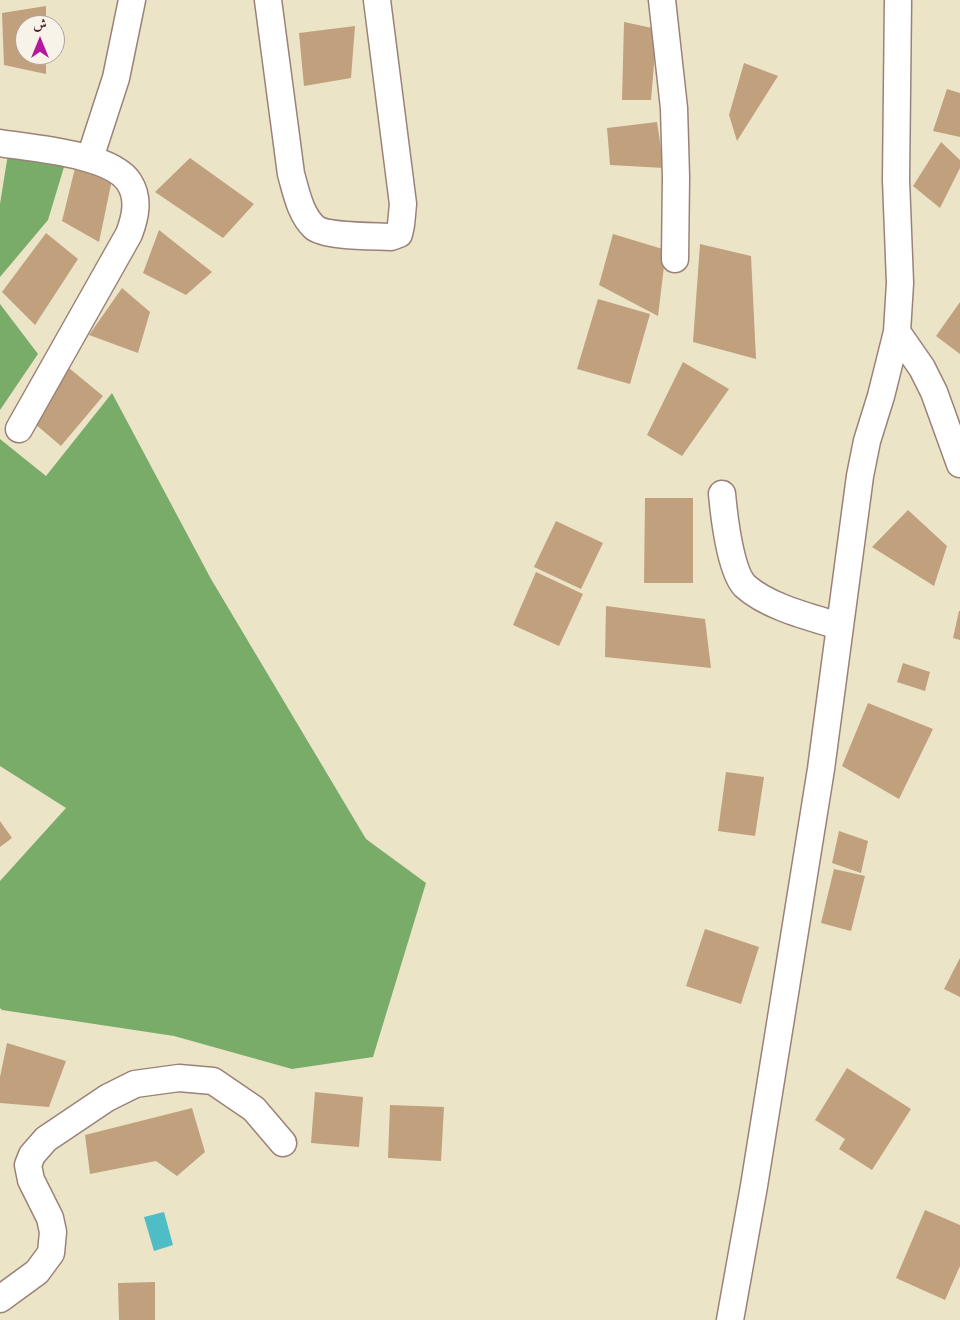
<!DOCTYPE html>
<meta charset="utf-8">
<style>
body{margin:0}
#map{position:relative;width:960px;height:1320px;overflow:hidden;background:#ece4c7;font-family:Vollkorn,Amiri,serif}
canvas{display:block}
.north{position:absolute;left:15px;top:15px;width:50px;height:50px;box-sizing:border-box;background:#f7f3e8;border:1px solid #b29e9c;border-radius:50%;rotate:0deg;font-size:14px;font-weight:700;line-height:20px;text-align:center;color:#4a1f2b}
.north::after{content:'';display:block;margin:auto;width:18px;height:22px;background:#b5179e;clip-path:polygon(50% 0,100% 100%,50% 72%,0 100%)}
</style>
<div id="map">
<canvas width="960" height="1320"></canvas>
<div class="north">ش</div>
</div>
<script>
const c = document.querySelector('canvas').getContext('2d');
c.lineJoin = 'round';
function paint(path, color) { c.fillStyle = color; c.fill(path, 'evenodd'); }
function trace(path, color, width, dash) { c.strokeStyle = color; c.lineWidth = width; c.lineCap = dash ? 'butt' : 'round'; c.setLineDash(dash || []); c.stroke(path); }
paint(new Path2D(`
 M8,154L64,167L48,220L0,277V204Z
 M0,304L38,354L0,410Z
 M112,393L211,579L366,839L426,883L373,1057L292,1069L174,1036L2,1010L0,1008V881L66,808L0,766V439L46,476Z`), '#78ac68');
paint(new Path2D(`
 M164,1212L173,1245L154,1251L144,1217Z`), '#4fbdc6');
paint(new Path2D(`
 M46,6V25H25V55H46V74L4,65L2,13Z
 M624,22L657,29L651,100H622Z
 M355,26L351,78L304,86L299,33Z
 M744,63L778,76L737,141L729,115Z
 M947,89L960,93V137L933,131Z
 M657,122L664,168L610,165L607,128Z
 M941,142L960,160V168L940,208L913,186Z
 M190,158L254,204L223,238L155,192Z
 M76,164L113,175L99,242L62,221Z
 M159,230L212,272L186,295L143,273Z
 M46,233L78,259L35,325L2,292Z
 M613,234L666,250L658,316L599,285Z
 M700,244L751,256L756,359L693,342Z
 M122,288L150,312L138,353L89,335Z
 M598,299L650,314L630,384L577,369Z
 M960,302V354L936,336Z
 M683,362L729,389L682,456L647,435Z
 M69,368L103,396L61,446L28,418Z
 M645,498H693V583H644Z
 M908,510L947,546L934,586L872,547Z
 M556,521L603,543L581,589L534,567Z
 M536,572L583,594L559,646L513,625Z
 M606,606L705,619L711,668L605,657Z
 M959,611H960V640L953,638Z
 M903,663L930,672L925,691L897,682Z
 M868,703L933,729L899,799L842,766Z
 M726,772L764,777L755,836L718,831Z
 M0,821L12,838L0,847Z
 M839,831L868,841L861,873L832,863Z
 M834,869L865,876L851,931L821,923Z
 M705,929L759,947L741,1004L686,986Z
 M960,958V997L944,989Z
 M7,1043L66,1061L49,1107L0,1103V1077Z
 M847,1068L911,1109L872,1170L839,1149L845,1139L815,1120Z
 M315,1092L363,1097L359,1147L311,1143Z
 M390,1105L444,1107L441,1161L388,1158Z
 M192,1108L205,1152L177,1176L156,1161L90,1174L85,1135Z
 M925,1210L960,1225V1266L945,1300L896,1278Z
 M155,1282V1320H119L118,1283Z`), '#c1a07e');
const minor = new Path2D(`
 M268,0L291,174C296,191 300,214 314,227C325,237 375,236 391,237L399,234L401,225L403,204L377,0
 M662,0L674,108L676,177L675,259
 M0,143C32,148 111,154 129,182C140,199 135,218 129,234L19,429
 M90,158L116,78L132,0
 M897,332L922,368L934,392L960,464
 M722,494C724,515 730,571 745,586C768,607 810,617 839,626
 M0,1299L37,1272L51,1253L53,1232L50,1218L31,1180L28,1165L32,1155L46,1139L107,1098L135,1084L179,1078L213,1081L254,1109L283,1143
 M730,1320L754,1186L821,769L860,476L867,441L881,396L897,332L900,283L896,180L898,0`);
trace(minor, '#9b8279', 29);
trace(minor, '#fff', 26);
</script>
